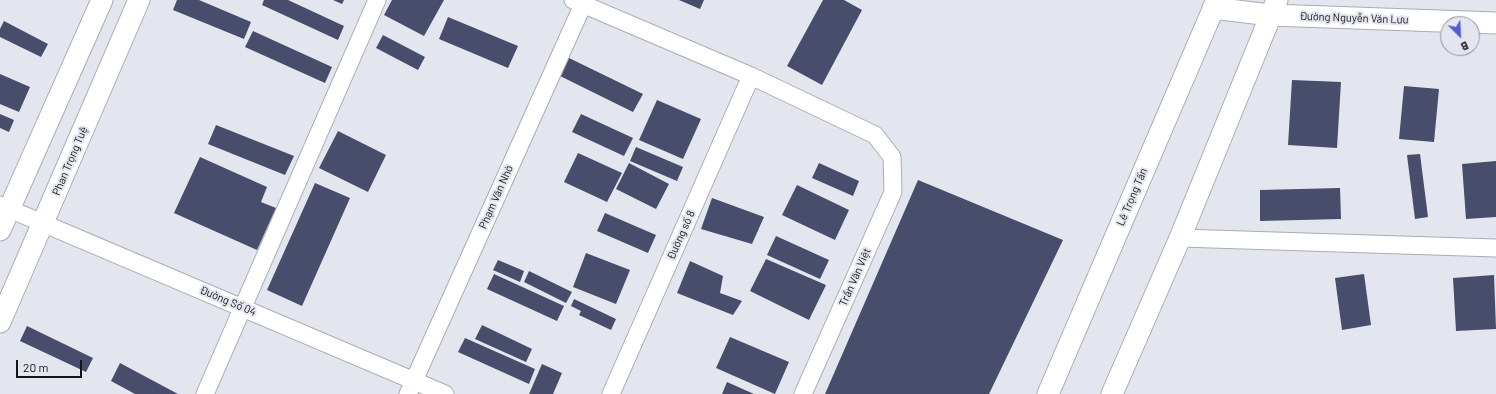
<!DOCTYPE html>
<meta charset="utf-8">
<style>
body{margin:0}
#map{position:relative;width:1496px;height:394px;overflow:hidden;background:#e4e6ef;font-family:Barlow,sans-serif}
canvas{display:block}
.north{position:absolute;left:1440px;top:16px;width:40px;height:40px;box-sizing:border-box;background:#e4e6ef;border:1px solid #919299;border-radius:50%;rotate:156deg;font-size:11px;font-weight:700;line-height:16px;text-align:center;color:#151518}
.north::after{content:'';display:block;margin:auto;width:14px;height:18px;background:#535dd3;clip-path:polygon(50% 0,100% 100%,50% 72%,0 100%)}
.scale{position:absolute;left:16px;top:360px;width:66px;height:18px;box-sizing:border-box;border:2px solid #151518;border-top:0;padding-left:5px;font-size:12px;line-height:14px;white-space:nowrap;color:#151518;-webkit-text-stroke:3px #e4e6ef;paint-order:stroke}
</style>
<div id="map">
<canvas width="1496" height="394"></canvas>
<div class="north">B</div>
<div class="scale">20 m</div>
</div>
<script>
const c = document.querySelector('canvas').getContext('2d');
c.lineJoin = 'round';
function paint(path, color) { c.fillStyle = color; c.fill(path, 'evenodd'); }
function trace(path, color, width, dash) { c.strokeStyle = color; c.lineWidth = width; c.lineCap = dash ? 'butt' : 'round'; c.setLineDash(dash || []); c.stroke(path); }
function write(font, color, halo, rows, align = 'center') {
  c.font = font + ' Barlow,sans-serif'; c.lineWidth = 4; c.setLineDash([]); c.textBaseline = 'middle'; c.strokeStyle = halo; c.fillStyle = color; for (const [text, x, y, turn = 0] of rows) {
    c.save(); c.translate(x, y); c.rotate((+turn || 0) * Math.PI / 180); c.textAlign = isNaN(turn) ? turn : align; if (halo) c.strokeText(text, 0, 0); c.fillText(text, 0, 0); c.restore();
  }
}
paint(new Path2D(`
 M177,0H199L251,22L244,39L173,10Z
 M264,0H288L344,26L338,40L262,5Z
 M333,0H344L342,4Z
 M392,0H444L424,36L384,15Z
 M679,0H704L700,9Z
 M823,0H844L862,10L822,85L787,66Z
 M448,17L518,46L508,68L439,39Z
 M4,21L48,44L41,57L0,37V29Z
 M253,31L332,67L325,83L245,47Z
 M383,35L425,57L418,70L376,48Z
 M567,57L643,94L633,112L558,75Z
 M0,74L30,87L19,112L0,104Z
 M1292,80L1341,82L1337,148L1288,145Z
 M1404,86L1439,89L1434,142L1399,139Z
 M657,100L701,119L683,159L639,140Z
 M0,114L14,120L9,132L0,128Z
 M581,114L633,138L624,156L572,132Z
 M216,125L294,156L285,175L208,144Z
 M338,131L386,155L368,192L319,168Z
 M636,147L683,167L677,181L630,161Z
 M578,153L622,173L607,202L564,182Z
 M1420,154L1428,217L1415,219L1407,155Z
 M200,157L267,187L261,202L276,208L257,250L174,213Z
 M1496,161V217L1466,219L1462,164Z
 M629,163L669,184L656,209L616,189Z
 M819,163L859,181L853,196L812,178Z
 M918,180L1063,240L989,394H825Z
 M315,183L350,198L302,306L267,290Z
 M797,185L849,210L835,240L782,215Z
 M1340,188L1341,219L1260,221V190Z
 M712,198L764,217L752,244L701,229Z
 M605,213L656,235L648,253L597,231Z
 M776,236L829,260L820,279L767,255Z
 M586,253L630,270L616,304L573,287Z
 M766,259L826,285L809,320L750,291Z
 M498,260L524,271L520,282L493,270Z
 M690,261L723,276L720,293L742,301L733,315L677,293Z
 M529,271L572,292L566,303L524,282Z
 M494,274L564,306L557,321L487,289Z
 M1364,274L1371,325L1342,330L1335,278Z
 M1494,275L1496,329L1456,331L1453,278Z
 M574,299L616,319L611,330L579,315L581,311L571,306Z
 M482,325L532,349L526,362L475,339Z
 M27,326L93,358L86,372L20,341Z
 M730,337L789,362L775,394L716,368Z
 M465,338L535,369L529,384L458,352Z
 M120,363L178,394H135L111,381Z
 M542,364L562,373L553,394H529Z
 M727,382L754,394H722Z`), '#474d6a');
const minor = new Path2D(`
 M573,0L751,76L875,135L892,157L893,192L803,394
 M0,205L445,394
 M1180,238L1496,248
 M205,394L377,0
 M408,394L585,0
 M611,394L751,76`);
const tertiary = new Path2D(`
 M1213,8L1270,15L1496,23
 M0,230L102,0
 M0,322L139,0
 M1048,394L1217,0
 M1112,394L1180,238L1277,0`);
trace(minor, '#aaacb5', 19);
trace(tertiary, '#aaacb5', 23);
trace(minor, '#fff', 17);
trace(tertiary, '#fff', 21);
write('11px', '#151518', '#e4e6ef', [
 ["Đường Nguyễn Văn Lưu",1354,18,2],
 ["Phan Trọng Tuệ",70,161,-67],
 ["Phạm Văn Nhờ",496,197,-66],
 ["Lê Trọng Tấn",1132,197,-67],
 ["Đường số 8",681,235,-66],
 ["Trần Văn Việt",855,277,-66],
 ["Đường Số 04",228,301,23]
]);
</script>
